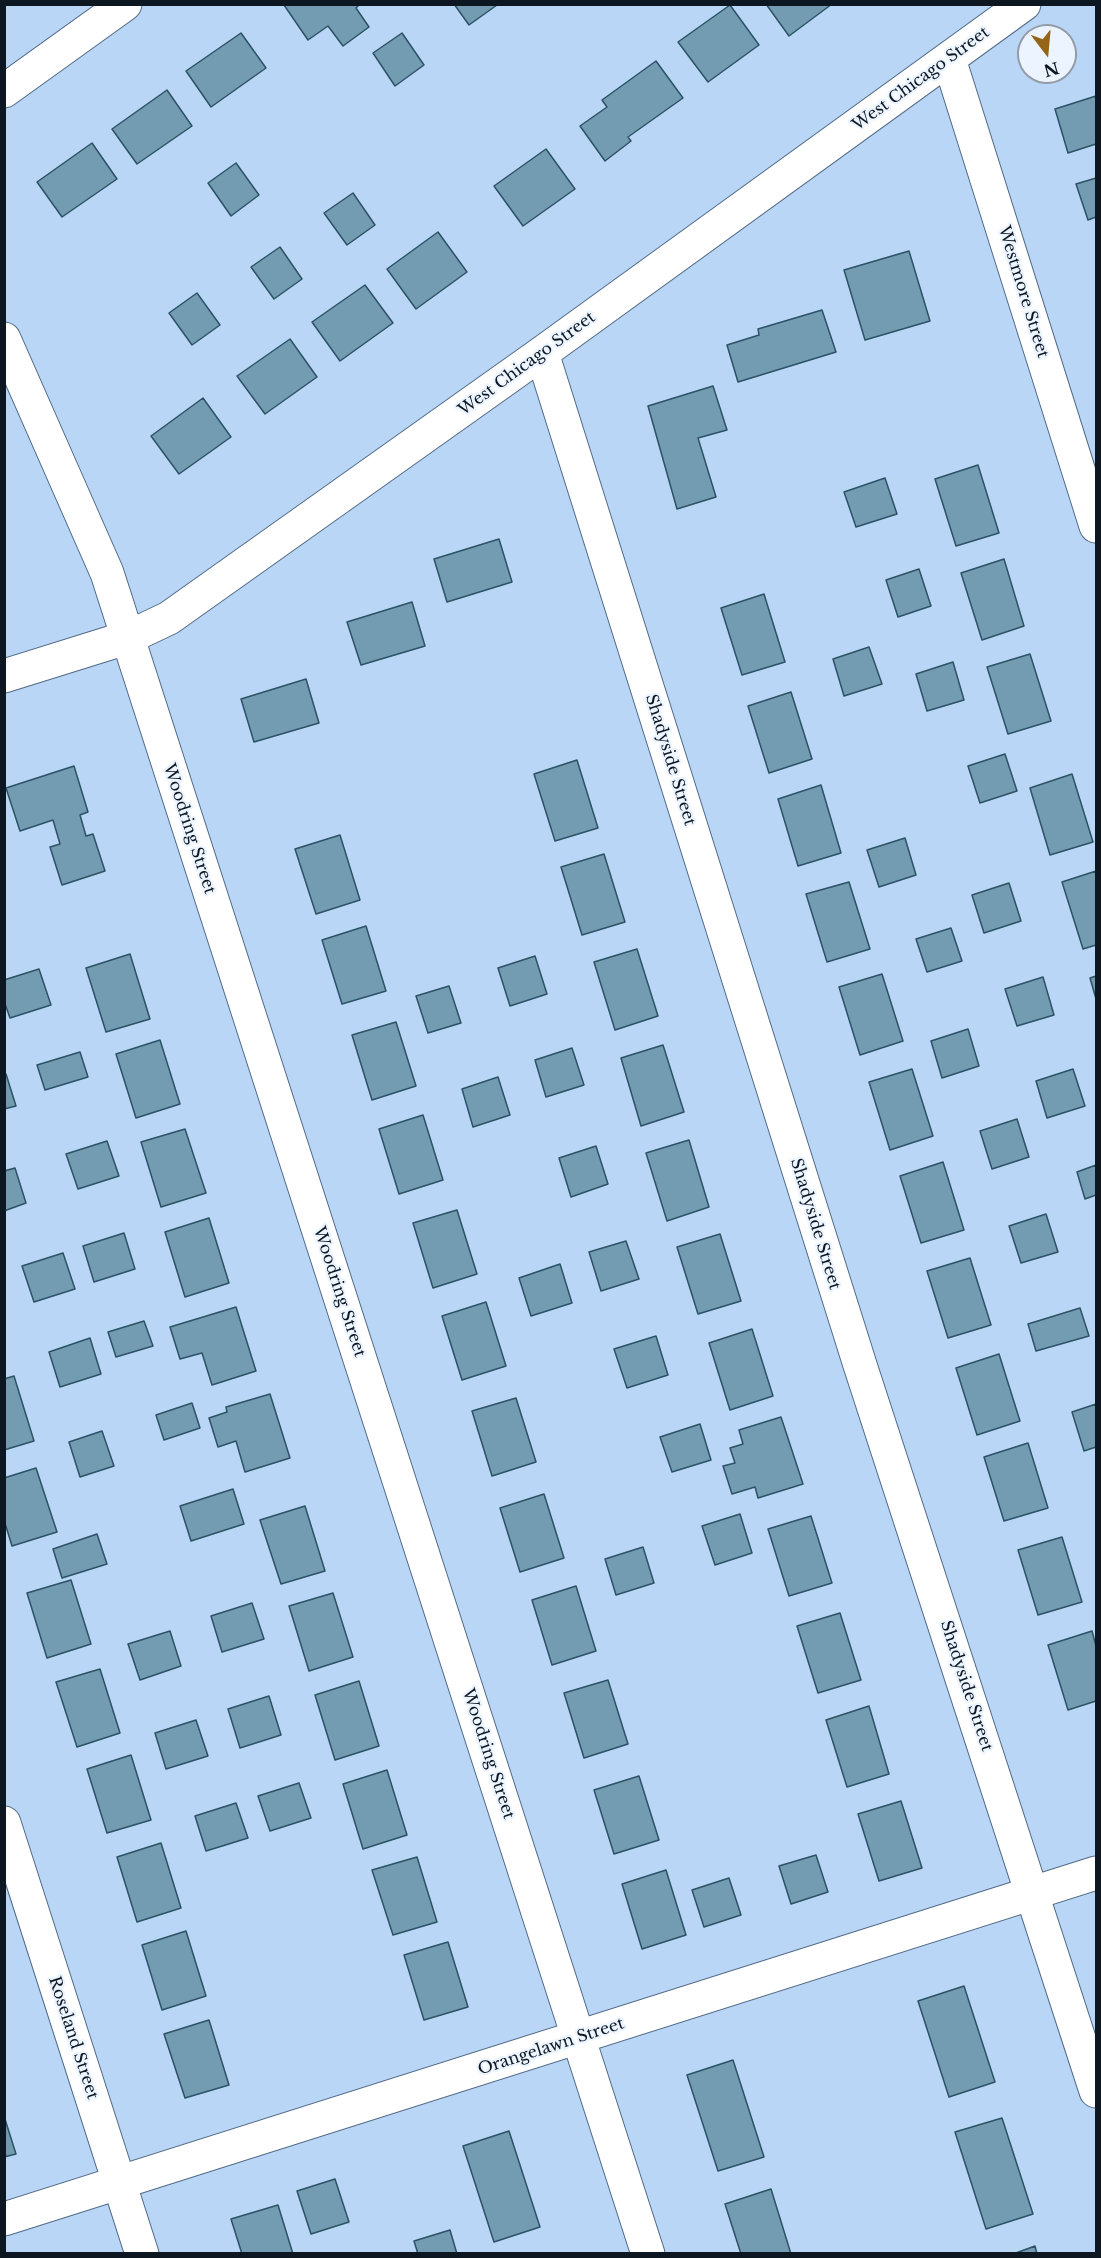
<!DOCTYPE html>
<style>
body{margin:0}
#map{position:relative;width:1101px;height:2258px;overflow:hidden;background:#bad6f6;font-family:"Libre Baskerville",serif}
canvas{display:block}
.frame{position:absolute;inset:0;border:6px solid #0d1722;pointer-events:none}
.north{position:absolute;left:1017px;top:24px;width:60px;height:60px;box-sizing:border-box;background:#ecf5ff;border:2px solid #939ca7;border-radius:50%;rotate:164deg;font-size:16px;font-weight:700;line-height:24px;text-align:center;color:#0d1722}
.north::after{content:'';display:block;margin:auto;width:21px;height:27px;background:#966417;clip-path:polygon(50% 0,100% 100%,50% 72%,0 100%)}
</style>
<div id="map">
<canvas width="1101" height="2258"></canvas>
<div class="frame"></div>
<div class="north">N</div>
</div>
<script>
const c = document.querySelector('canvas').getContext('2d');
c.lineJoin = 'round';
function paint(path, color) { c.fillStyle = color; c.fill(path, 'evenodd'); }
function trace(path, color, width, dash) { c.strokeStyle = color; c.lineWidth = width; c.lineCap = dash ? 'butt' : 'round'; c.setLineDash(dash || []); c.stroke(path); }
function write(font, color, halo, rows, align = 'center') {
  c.font = font + ' "Libre Baskerville",serif'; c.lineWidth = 4.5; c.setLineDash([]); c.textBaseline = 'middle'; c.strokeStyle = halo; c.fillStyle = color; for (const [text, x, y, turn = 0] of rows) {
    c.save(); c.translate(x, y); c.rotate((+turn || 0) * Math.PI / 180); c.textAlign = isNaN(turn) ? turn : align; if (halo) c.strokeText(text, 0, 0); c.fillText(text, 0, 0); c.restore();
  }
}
const building = new Path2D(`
 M360,4L356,8L369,27L343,46L328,26L308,40L284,5Z
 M454,4H497V5L469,25Z
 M766,4H832L789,36Z
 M730,5L759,45L708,82L678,42Z
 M241,33L266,68L211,107L186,71Z
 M402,33L424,65L395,86L373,53Z
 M656,61L683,98L628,137L631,141L605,161L580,126L607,107L602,100Z
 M167,90L192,126L137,164L112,129Z
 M1096,96V144L1068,153L1055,109Z
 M92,143L117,179L62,217L37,182Z
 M546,149L575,189L523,226L494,186Z
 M236,163L259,195L231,216L208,183Z
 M1096,178V217L1088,220L1076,184Z
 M353,193L375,225L347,245L324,213Z
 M438,232L467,272L416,309L387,269Z
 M280,247L302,279L274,299L251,267Z
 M909,251L930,321L865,340L844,270Z
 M365,285L393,323L340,361L312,322Z
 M197,293L220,325L192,345L169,313Z
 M822,310L836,352L738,382L727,345L759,335L758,329Z
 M290,339L317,377L265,414L237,376Z
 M713,386L727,430L698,438L716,497L677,509L648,406Z
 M203,398L231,437L179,474L151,436Z
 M978,465L999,533L956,546L935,479Z
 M885,478L897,514L856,527L844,492Z
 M499,539L512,582L447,602L434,559Z
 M1004,559L1024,626L982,640L961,573Z
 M919,569L931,606L898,617L886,580Z
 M764,594L785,662L742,675L721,608Z
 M412,602L425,646L361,665L347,622Z
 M869,647L882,684L844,696L833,659Z
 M1030,654L1051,721L1008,734L987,667Z
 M953,662L964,700L927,711L916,674Z
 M306,679L319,723L254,742L241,699Z
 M791,692L812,759L769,773L748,706Z
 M1005,754L1017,791L980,803L968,766Z
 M577,760L598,828L555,841L534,774Z
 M74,766L88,812L80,815L86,836L93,834L105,871L62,885L50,847L60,844L53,820L20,831L6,788Z
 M1072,774L1093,842L1050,855L1030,788Z
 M821,785L841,853L798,866L778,799Z
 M340,835L360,900L316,914L295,849Z
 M905,838L916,875L879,887L867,850Z
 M604,854L625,922L582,935L561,867Z
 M1096,871V945L1083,949L1062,882Z
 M849,882L870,949L827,962L806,894Z
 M1009,883L1021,921L984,933L972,895Z
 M366,926L386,991L342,1004L322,940Z
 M951,928L962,961L927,972L916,939Z
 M637,949L658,1016L615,1030L594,962Z
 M130,954L150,1019L106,1032L86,968Z
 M535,956L547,994L510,1006L498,968Z
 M39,969L51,1005L10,1018L4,1001V980Z
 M882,974L903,1041L860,1055L839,987Z
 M1096,976V999L1090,978Z
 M1043,977L1054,1015L1017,1026L1005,989Z
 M449,986L461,1023L428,1033L416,996Z
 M396,1022L416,1086L372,1100L352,1035Z
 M968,1029L979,1066L942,1078L931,1041Z
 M160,1040L180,1104L136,1118L116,1054Z
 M663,1045L684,1112L641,1126L621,1058Z
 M572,1048L584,1085L546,1097L535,1060Z
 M80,1052L88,1077L45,1090L37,1065Z
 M912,1069L933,1136L890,1150L869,1082Z
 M1073,1069L1085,1106L1047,1118L1036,1081Z
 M6,1074L16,1106L4,1109V1075Z
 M498,1077L510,1115L473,1127L462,1089Z
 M423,1115L443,1180L399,1194L379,1129Z
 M1017,1119L1029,1157L992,1169L980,1131Z
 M185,1129L206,1193L161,1207L141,1142Z
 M689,1140L709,1207L667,1221L646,1153Z
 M107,1141L119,1176L78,1189L66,1154Z
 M596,1146L608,1184L571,1197L559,1158Z
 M943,1162L964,1230L921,1243L900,1176Z
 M1096,1165V1195L1085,1199L1077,1172Z
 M15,1168L26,1203L4,1211V1171Z
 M457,1210L477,1274L433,1288L413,1223Z
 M1046,1214L1058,1252L1021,1263L1009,1226Z
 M209,1218L229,1283L185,1297L165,1232Z
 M124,1233L135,1269L94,1282L83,1246Z
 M720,1234L741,1301L698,1314L677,1247Z
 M626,1241L639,1279L601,1291L589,1252Z
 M63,1253L75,1289L34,1302L22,1266Z
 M970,1258L991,1325L948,1338L927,1271Z
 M560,1264L572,1303L531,1316L519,1278Z
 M486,1302L506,1366L462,1380L442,1316Z
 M236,1307L256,1371L212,1385L202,1353L180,1359L170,1327Z
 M1080,1308L1089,1336L1036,1351L1028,1324Z
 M144,1321L153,1346L116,1357L108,1332Z
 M752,1329L773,1396L730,1410L709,1343Z
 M656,1336L668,1375L627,1388L614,1349Z
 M90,1338L101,1374L60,1387L49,1352Z
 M999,1354L1020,1421L977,1435L956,1368Z
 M14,1376L34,1441L4,1450V1379Z
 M270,1394L290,1458L245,1472L236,1441L218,1447L209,1418L227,1412L226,1407Z
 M516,1398L536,1462L492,1476L472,1411Z
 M192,1403L200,1428L164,1440L156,1415Z
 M1096,1404V1447L1084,1451L1072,1412Z
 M781,1417L803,1484L758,1498L755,1487L732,1494L723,1466L735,1463L730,1448L743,1444L739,1430Z
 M700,1424L711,1460L672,1472L660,1437Z
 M102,1431L114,1466L80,1477L69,1442Z
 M1028,1443L1048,1508L1004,1521L984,1457Z
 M36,1468L57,1532L12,1546L4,1520V1478Z
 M233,1489L244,1524L191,1541L180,1506Z
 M544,1494L564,1558L520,1572L500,1508Z
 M305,1506L325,1571L281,1584L260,1520Z
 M740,1514L752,1553L715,1565L702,1526Z
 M811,1516L832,1583L789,1596L768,1529Z
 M97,1534L107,1564L62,1578L53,1549Z
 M1062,1537L1082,1602L1038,1615L1018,1550Z
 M643,1547L654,1583L616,1595L605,1559Z
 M71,1580L91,1644L47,1658L27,1593Z
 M576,1586L596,1651L552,1665L532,1600Z
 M333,1593L353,1657L309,1671L289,1606Z
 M252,1603L264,1639L222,1652L211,1616Z
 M840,1613L861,1680L818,1693L797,1626Z
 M170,1631L181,1666L140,1680L128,1644Z
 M1092,1631L1096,1646V1701L1068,1710L1048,1645Z
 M100,1669L120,1733L77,1747L56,1682Z
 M608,1680L628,1744L584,1758L564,1693Z
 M359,1681L379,1746L335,1760L315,1695Z
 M269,1696L281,1735L240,1748L228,1709Z
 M869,1706L889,1774L847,1787L826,1720Z
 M196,1720L208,1756L166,1769L155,1733Z
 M131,1755L151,1820L107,1833L87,1769Z
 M387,1770L407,1835L363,1849L343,1784Z
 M639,1776L659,1840L614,1854L594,1790Z
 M299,1783L311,1818L270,1831L258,1796Z
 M901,1801L922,1868L879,1881L858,1814Z
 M236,1803L248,1838L206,1851L195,1816Z
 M161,1843L181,1908L137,1922L117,1857Z
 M816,1855L828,1892L791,1904L779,1866Z
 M417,1857L437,1922L393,1935L372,1870Z
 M666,1870L686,1935L642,1949L622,1884Z
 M729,1878L741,1915L704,1927L692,1890Z
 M186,1931L206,1996L162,2010L142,1945Z
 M448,1942L468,2007L424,2020L404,1955Z
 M964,1986L995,2082L949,2097L918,2001Z
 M209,2020L229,2085L185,2098L164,2034Z
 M733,2060L764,2157L718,2171L687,2075Z
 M4,2116L16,2154L4,2157Z
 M1002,2118L1033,2214L986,2229L955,2132Z
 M509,2131L540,2227L494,2242L463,2146Z
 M335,2179L349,2222L311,2234L297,2191Z
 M771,2189L791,2254H741L725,2204Z
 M278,2205L293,2254H242L231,2219Z
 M450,2230L457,2254H418L414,2241Z
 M1035,2246L1037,2254H1013Z`);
paint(building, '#739bb1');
trace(building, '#2c5265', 1.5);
const minor = new Path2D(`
 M949,59L1096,526
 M4,91L125,4
 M4,339L107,573L648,2254
 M542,353L860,1365L1096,2091
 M4,676L129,637L169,618L542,353L1024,4
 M4,1823L142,2254
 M4,2219L1096,1873`);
trace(minor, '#516a86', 35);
trace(minor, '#fff', 33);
write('16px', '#0d1722', '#ecf5ff', [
 ["West Chicago Street",921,79,-36],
 ["Westmore Street",1023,292,73],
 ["West Chicago Street",527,364,-36],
 ["Shadyside Street",670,760,73],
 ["Woodring Street",189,829,72],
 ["Shadyside Street",815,1224,73],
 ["Woodring Street",339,1292,72],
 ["Shadyside Street",966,1686,72],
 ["Woodring Street",488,1754,72],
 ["Roseland Street",73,2038,72],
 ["Orangelawn Street",551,2047,-18]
]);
</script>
